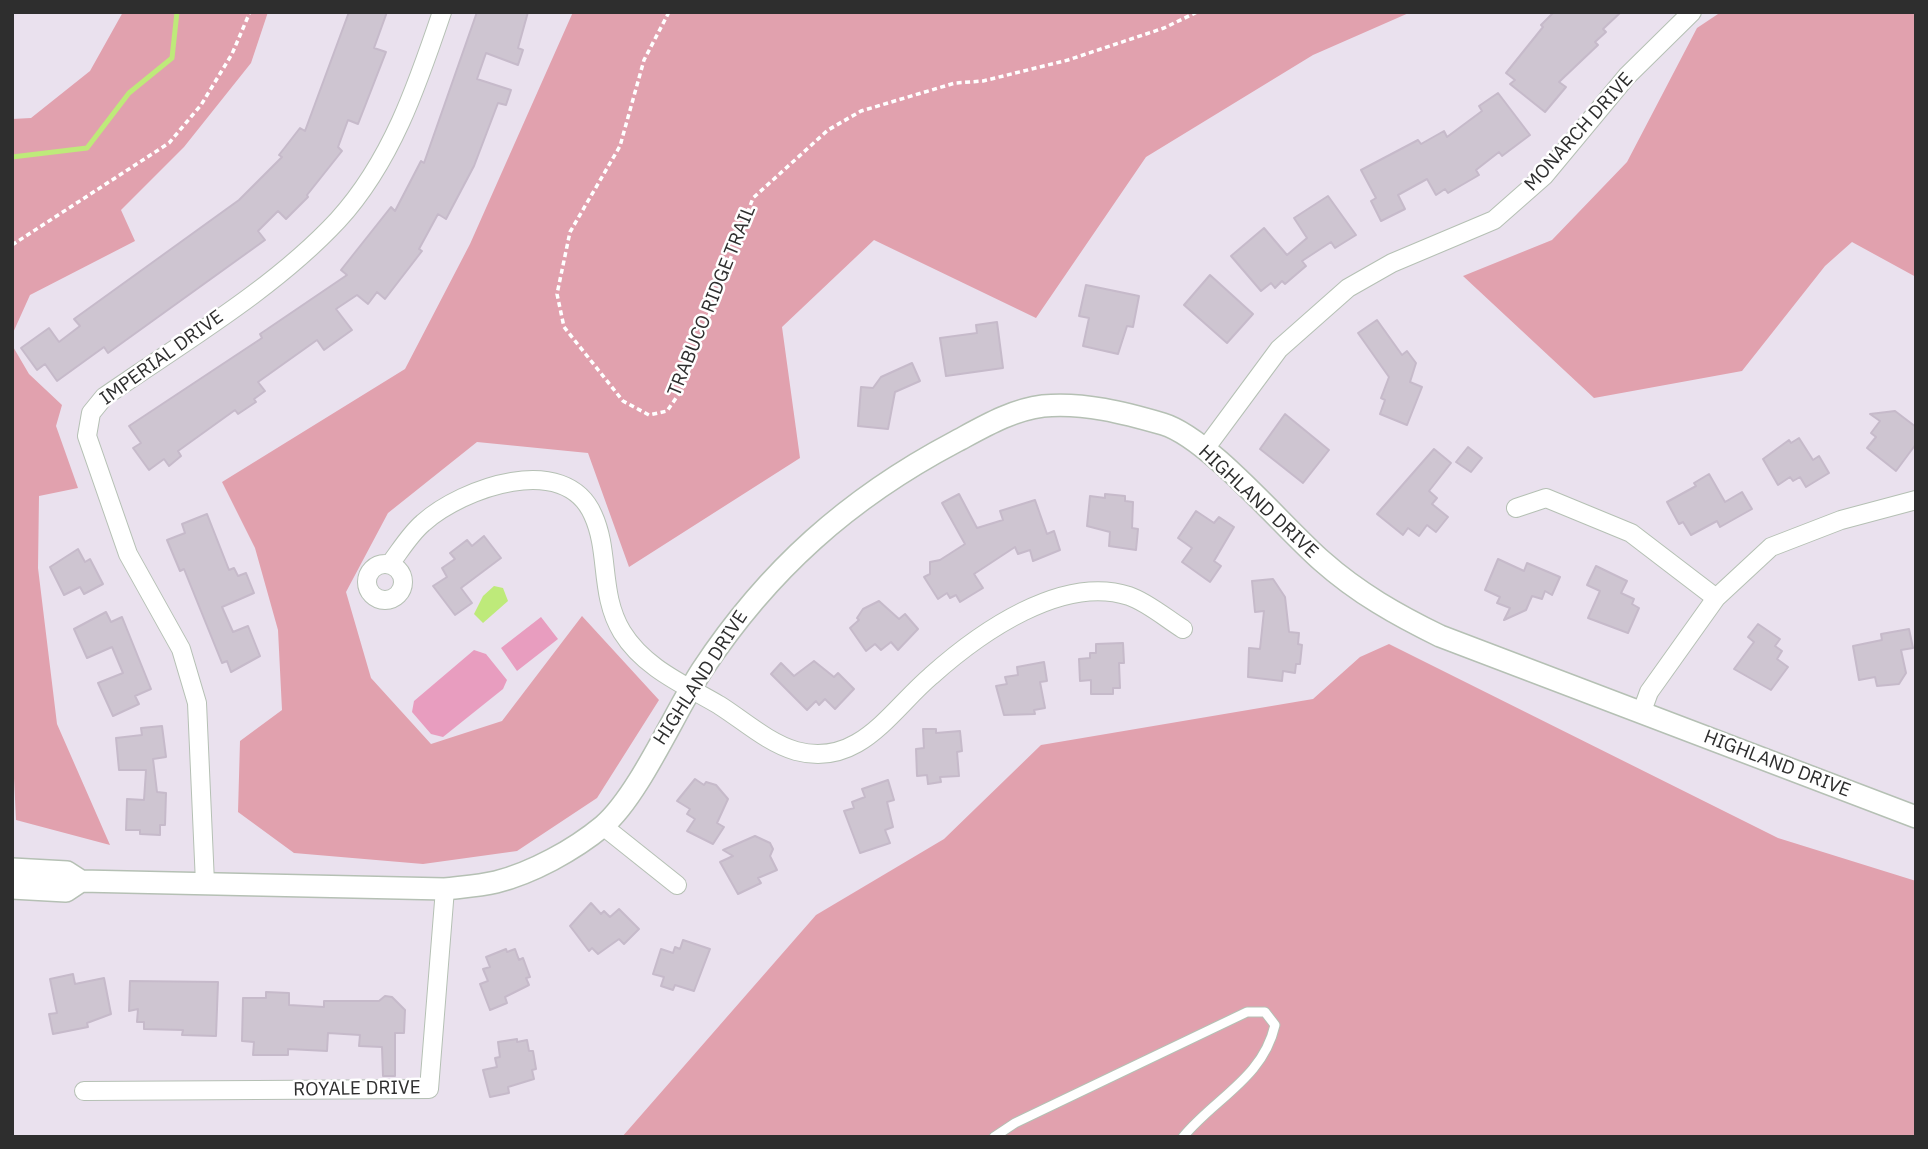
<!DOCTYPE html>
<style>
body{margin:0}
#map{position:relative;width:1928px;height:1149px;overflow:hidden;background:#eae1ee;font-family:"IBM Plex Sans",sans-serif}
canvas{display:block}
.frame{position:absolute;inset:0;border:14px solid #2e2e2e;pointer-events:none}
</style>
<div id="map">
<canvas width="1928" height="1149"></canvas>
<div class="frame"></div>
</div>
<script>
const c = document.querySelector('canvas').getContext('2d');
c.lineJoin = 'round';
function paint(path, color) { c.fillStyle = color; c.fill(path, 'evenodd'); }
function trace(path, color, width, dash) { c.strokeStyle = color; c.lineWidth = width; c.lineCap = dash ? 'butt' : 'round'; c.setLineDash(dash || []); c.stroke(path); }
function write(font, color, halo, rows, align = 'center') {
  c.font = font + ' "IBM Plex Sans",sans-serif'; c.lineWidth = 5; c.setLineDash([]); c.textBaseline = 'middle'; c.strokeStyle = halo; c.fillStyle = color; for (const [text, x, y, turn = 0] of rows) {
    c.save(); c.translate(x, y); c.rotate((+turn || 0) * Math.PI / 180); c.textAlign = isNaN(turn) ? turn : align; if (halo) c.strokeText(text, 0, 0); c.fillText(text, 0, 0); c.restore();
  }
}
paint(new Path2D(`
 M123,12H268L251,63L184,147L121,210L135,241L30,295L12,335V119L31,118L90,71Z
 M573,12H1411L1313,55L1146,157L1036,318L874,240L782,327L800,458L629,567L588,453L477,442L388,513L346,592L371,678L431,744L502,721L582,616L659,700L597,798L517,851L423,864L294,853L238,812L240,741L282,710L278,630L255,548L222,482L405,369L470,244Z
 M1721,12H1916V277L1852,242L1825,266L1742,371L1594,398L1463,276L1552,240L1627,162L1697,28Z
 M12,345L29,374L62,405L56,426L78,488L39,496L38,568L57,724L110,845L16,820L12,736Z
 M1389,644L1778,838L1916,881V1137H622L816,915L944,839L1041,745L1313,699L1360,657Z`), '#e1a1ae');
paint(new Path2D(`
 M541,617L558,639L517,671L501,648Z
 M474,650L486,654L507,680L503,689L443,737L431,734L412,712L414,701Z`), '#e89dbf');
paint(new Path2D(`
 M494,586L503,588L508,601L483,623L474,614L483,596Z`), '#beea7a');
trace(new Path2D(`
 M12,157L87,148L129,93L172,58L177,12`), '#beea7a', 5);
const building = new Path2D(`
 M349,12H387L374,48L386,52L358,124L348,120L338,147L342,151L307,195L308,197L286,219L278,211L258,231L265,240L108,353L104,347L57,381L45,364L37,370L21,348L49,328L59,342L80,326L74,319L239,200L282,157L279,155L300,128L305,131Z
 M477,12H528L518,48L523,50L518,65L486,53L477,79L511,90L506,105L498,103L474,166L446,219L438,214L419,249L422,251L385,299L377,292L368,304L357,295L336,309L352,330L324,350L317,340L258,382L265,391L254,399L256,402L238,414L235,410L178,451L181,456L169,466L164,459L149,470L133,448L141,443L129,426L262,338L260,334L347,275L341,270L391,207L395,211L421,161L424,163Z
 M1554,12H1621L1603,29L1606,32L1595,42L1598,45L1559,82L1566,87L1545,112L1510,84L1515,80L1506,73L1543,27L1541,25Z
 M1498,93L1530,135L1502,156L1499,152L1476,170L1479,175L1448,193L1445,189L1436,195L1427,179L1398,195L1405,209L1381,221L1371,201L1376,198L1361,170L1418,140L1421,144L1444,131L1447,137L1482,111L1479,106Z
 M1328,196L1356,235L1335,248L1331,242L1302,261L1306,266L1285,284L1282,281L1275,288L1271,283L1261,291L1231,256L1264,228L1287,255L1307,238L1294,218Z
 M1210,275L1253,314L1227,343L1184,305Z
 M1086,285L1139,296L1133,327L1127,326L1118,354L1083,346L1089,318L1079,316Z
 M1377,320L1402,355L1407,351L1416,363L1410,382L1422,387L1407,425L1380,414L1385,400L1381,398L1389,377L1358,333Z
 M997,322L1003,368L946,376L940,338L977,333L976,325Z
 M912,363L920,381L895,392L888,429L858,426L861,387L873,388L881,377Z
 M1895,411L1916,427V444L1896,471L1867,448L1876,437L1871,433L1880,421L1870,414Z
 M1285,414L1329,450L1303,483L1260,449Z
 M1799,438L1813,460L1819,456L1829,473L1806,487L1800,477L1793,481L1790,477L1778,485L1763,459L1789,440L1791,443Z
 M1468,447L1482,458L1471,472L1456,462Z
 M1434,449L1451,463L1429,491L1437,498L1432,504L1448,517L1436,532L1427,525L1419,536L1408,528L1403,535L1377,514Z
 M1709,474L1725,502L1742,492L1752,509L1720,527L1717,521L1691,535L1683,522L1679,524L1667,502L1696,486L1694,483Z
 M959,494L977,528L1003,520L1000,511L1035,500L1047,534L1054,531L1060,550L1033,561L1030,550L1018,554L1015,547L974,574L983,588L960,602L956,595L950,598L947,593L938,599L924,577L930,574V562L940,560L965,544L942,503Z
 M1105,494L1125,496V501L1133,502L1132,528L1138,529L1136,550L1109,546L1110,532L1087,526L1090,496L1105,498Z
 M1196,511L1214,523L1219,517L1234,527L1214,561L1221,566L1210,582L1182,562L1192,548L1178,538Z
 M207,514L229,570L234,568L238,576L246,573L254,593L222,607L233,632L248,626L260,656L231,672L227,661L222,663L184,569L180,571L167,540L185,533L182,524Z
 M484,536L501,558L461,588L472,603L455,615L433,586L447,577L442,568L455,559L450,553L467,540L472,546Z
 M78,549L85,562L90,559L103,584L84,594L80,587L64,595L50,567Z
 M1498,559L1524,571L1527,563L1560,577L1552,595L1545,591L1542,599L1532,596L1526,610L1504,620L1510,608L1497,603L1500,597L1485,590Z
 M1596,566L1627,581L1621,593L1634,599L1632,604L1639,608L1628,633L1588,618L1600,591L1587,585Z
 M1273,579L1285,597L1289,632L1299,633L1298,644L1302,645L1300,664H1296L1295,673L1283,671L1282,681L1248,677L1249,648L1260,649L1264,611L1255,612L1252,581Z
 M879,601L899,619L905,614L918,629L898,650L891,642L881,650L875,644L866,651L850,628L859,620L857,618L863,609Z
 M106,612L111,622L122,617L151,689L135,696L139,704L113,716L98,683L123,673L112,647L87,658L74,629Z
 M1758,624L1780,639L1775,646L1782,651L1777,659L1788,667L1771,690L1734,669L1754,642L1748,637Z
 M1909,629L1913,648L1901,650L1906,673L1899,684L1877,686L1875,677L1859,680L1853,646L1882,640L1881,634Z
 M1123,643L1124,663H1119L1120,688H1113V694H1091V680L1080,681L1079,659L1090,658V653H1096V644Z
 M814,661L834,677L838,673L854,689L835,709L825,699L819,705L816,701L807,710L771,674L781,663L794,676Z
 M1044,662L1047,681L1040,682L1045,708L1034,710L1035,714L1004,715L996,686L1007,684L1005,677L1018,675L1017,667Z
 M162,726L166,757L153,759L157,792L166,793L165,825H160V835L140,834V830H126L127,799L144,800L146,770H119L116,738L142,735L141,728Z
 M923,729H936V733L960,731L962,751L957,752L959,776L940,777L941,782L928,784L927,775L917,776L916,749L924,748Z
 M695,779L704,785L706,782L716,785L728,799L717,823L724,827L713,844L687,831L695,819L687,814L690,809L677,801Z
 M888,780L894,800L887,802L893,827L885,830L890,843L860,853L844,811L854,808L852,802L865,797L862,789Z
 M755,836L770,843L773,849L770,856L777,870L758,878L761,883L738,894L720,862L733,856L723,850Z
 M591,903L601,914L604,911L610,917L619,909L639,929L624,944L619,939L598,954L592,948L589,951L570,926Z
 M683,940L710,949L694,991L675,985L673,990L661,986L664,977L653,974L661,949L673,953L675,947L680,949Z
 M506,949L507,952L515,949L519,960L523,958L530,977L526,978L529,985L505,997L507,1003L490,1010L480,984L488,981L483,969L490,967L486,957Z
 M73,974L75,984L104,978L111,1014L87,1023L88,1027L53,1034L49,1014L57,1013L50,979Z
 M130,981L218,982L216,1036L182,1035L183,1030L144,1029V1022H137L138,1009L129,1011Z
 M266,992L289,993V1005L324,1007V1001H379L385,996L392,997L405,1010L404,1033H395V1076H383L382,1047L359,1046L360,1035L328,1033L327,1051L288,1049V1055H253L254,1042L242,1041L243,998H266Z
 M517,1039V1042L527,1040L529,1051H533L536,1069L532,1070L534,1079L508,1087L509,1093L490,1097L483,1070L497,1067L495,1058L500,1057L498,1042Z`);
paint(building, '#cec5d1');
trace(building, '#c6baca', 2);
const service = new Path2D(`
 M994,1137L1015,1123L1247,1012H1265L1275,1025C1263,1078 1215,1098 1183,1137`);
const minor = new Path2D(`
 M1205,449L1279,349L1348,288L1392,263L1494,220L1544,176L1627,76L1692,12
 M1516,508L1546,498L1631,533L1716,598
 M390,564C400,551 410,534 423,523C462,488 565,451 593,515C610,552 599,594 622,632C644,668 685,685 719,705C743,720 768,743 796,751C859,768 890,711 931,676C979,633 1062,574 1129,596C1147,602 1167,619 1183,629
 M367 582a18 18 0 1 1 36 0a18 18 0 1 1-36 0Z
 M1642,711L1649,692L1716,598L1771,547L1841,520L1916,500
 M603,826L677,885
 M205,883L197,703L181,649L128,554L87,436L91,413L104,397C182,343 274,289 338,220C391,162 417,86 442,12
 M84,1091L429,1089L445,889`);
const tertiary = new Path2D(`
 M12,869L67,872L81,881L445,889C461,887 479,886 496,882C532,873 574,850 603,826C639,795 674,713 702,670C768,570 849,498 955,442C983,427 1011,410 1043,406C1083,402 1125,413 1163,424C1209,438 1282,526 1322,561C1358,593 1397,615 1440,636L1916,817
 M12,888L66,891L81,881`);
trace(service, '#b5c0b4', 11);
trace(minor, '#b5c0b4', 20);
trace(tertiary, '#b5c0b4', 24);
trace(new Path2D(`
 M669,12L644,60L620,146L570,232L557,294L564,327L623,401L649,415L667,411L681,391L753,198L828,130L861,111L955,83L983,81L1068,60L1164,28L1197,12
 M12,245L169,143L201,105L232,54L250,12`), '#fff', 3.5, [5, 3.5]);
trace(service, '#fff', 9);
trace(minor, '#fff', 18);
trace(tertiary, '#fff', 21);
write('19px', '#2e2e2e', '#fff', [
 ["MONARCH DRIVE",1579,132,-48],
 ["TRABUCO RIDGE TRAIL",712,301,-68],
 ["IMPERIAL DRIVE",162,358,-36],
 ["HIGHLAND DRIVE",1258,502,43],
 ["HIGHLAND DRIVE",701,678,-57],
 ["HIGHLAND DRIVE",1777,764,21],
 ["ROYALE DRIVE",357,1089,-1]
]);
</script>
